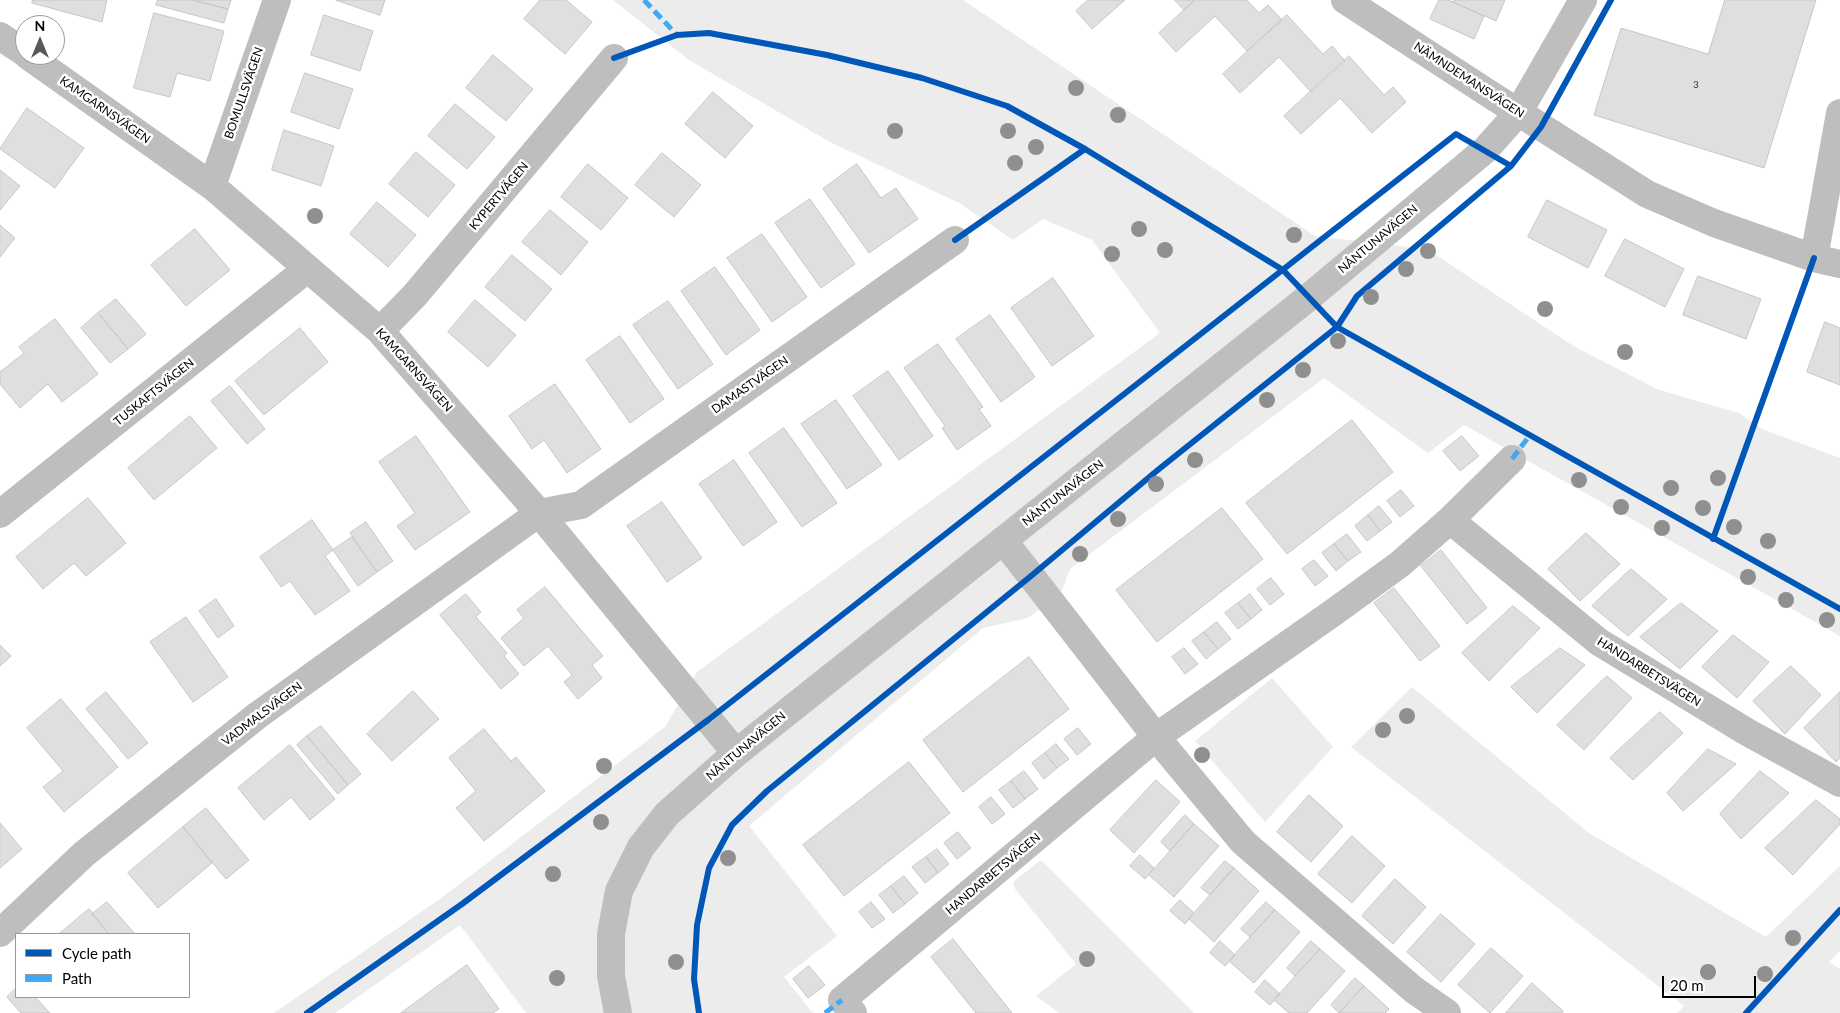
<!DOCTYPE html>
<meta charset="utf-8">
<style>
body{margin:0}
#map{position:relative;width:1840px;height:1013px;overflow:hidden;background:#fff;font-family:Lato,sans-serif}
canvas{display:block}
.legend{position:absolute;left:15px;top:933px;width:175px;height:65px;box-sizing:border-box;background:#fff;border:1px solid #999;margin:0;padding:6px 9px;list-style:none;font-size:15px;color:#000}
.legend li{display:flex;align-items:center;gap:10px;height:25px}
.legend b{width:25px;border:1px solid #999}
.north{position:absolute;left:15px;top:15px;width:50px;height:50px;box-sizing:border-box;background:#fff;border:1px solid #999;border-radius:50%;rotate:0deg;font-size:14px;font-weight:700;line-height:20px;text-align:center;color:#000}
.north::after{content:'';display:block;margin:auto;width:18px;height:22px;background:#595959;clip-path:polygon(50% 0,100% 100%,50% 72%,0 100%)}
.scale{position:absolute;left:1662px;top:976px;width:94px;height:22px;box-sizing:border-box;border:2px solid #000;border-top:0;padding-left:6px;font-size:15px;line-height:18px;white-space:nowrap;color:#000;-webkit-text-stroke:4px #fff;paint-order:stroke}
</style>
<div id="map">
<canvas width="1840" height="1013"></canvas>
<ul class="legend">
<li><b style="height:6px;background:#0057b8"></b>Cycle path</li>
<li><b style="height:6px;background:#3fa9f5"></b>Path</li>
</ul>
<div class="north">N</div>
<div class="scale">20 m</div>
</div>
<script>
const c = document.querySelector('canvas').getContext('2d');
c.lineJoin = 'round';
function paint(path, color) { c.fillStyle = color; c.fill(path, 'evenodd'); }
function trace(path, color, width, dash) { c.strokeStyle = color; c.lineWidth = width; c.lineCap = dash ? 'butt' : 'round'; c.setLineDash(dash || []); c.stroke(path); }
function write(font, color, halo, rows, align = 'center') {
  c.font = font + ' Lato,sans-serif'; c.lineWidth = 5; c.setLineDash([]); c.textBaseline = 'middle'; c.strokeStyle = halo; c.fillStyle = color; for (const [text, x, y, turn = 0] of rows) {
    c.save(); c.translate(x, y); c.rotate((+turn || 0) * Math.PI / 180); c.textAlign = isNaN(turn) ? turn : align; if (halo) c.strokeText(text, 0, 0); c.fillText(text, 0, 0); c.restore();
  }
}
paint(new Path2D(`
 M613,0H963L1315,236L1427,249L1575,347L1659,390L1739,413L1762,429L1840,458V636L1464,425L1428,453L1324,378L1070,569L1060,595L1028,618L983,628L749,826L837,936L784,977L813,1013H526L460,925L335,1013H274L440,899L665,727L697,672L1160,333L1092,240L1043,219L1013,240L961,204L830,142L689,60Z
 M1272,678L1333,747L1265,822L1195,741Z
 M1412,687L1589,833L1766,937L1840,866V951L1829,962L1840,969V1013H1677L1684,1006L1351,747Z
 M1041,860L1194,1013H1059L1036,996L1076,964L1015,889L1013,882Z`), '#ececec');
const building = new Path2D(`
 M33,0H107L102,22L32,3Z
 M158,0H193L228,9L224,23L156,5Z
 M193,0H231L228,9Z
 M336,0H385L380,15Z
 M540,0H566L592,22L565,54L524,19Z
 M1088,0H1125L1092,29L1076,11Z
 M1175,0H1195L1184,10Z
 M1195,0H1247L1259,13L1268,5L1282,20L1247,51L1215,16L1176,52L1159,33Z
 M1439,0H1448L1484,16L1474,39L1430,19Z
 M1454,0H1505L1496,21L1453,2Z
 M1725,0H1816L1764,168L1594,115L1621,28L1708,54Z
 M154,13L224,31L210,81L177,73L170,97L134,88Z
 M324,15L373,31L360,71L311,55Z
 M1287,15L1323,54L1332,46L1345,61L1311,92L1279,57L1240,93L1223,74Z
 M493,55L533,89L506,121L466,88Z
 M1349,56L1384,95L1393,87L1406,102L1372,133L1340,98L1301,134L1284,116Z
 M305,73L353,89L339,129L291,112Z
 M713,92L753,126L725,158L685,124Z
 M455,104L495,137L467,169L428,136Z
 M27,108L84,148L55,188L0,149Z
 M284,130L334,146L321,186L272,170Z
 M416,152L455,185L428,217L389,184Z
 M662,153L701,185L674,217L635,185Z
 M588,164L628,198L601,230L561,197Z
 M857,164L881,198L896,188L918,219L869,253L823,189Z
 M0,170L20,186L0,210Z
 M810,199L855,264L821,288L775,223Z
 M1547,200L1607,230L1588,268L1528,237Z
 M377,202L416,235L388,267L350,234Z
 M550,210L588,242L561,275L522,242Z
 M0,225L15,238L0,257Z
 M195,229L230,270L186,306L151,265Z
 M762,234L807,297L772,322L727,258Z
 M1625,239L1684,269L1665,307L1605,276Z
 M512,255L552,289L525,321L485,287Z
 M715,267L760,330L726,355L681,291Z
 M1698,276L1761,299L1746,339L1683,315Z
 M1053,278L1094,336L1052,366L1011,308Z
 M116,299L146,334L128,349L98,313Z
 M475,300L516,335L488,367L448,332Z
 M668,301L713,364L678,389L633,325Z
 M98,313L128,349L110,363L81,328Z
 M990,315L1035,377L1001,402L956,339Z
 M55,319L98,374L62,402L48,384L20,408L0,384V372L24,353L19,347Z
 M1825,322L1840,328V385L1807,372Z
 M300,328L328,362L264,415L235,381Z
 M620,336L664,399L630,423L586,360Z
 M938,344L983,407L979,409L991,426L957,450L942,428L945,426L904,368Z
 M888,371L933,436L899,460L853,396Z
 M555,384L601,449L567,473L544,440L532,449L509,416Z
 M230,386L265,429L247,444L211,401Z
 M836,400L882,465L847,489L801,424Z
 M190,416L217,448L154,500L128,468Z
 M1352,420L1393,472L1287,554L1246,503Z
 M784,428L837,503L802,527L749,453Z
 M416,436L470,512L415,550L397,526L415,513L379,462Z
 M1462,436L1479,456L1460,471L1443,451Z
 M734,460L777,522L743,546L699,484Z
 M1401,490L1414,506L1400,517L1387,501Z
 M88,498L126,543L86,576L74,563L43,589L16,557Z
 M662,502L702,558L667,582L627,526Z
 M1379,506L1392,522L1380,531L1368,515Z
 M1222,508L1263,559L1157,642L1116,590Z
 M1368,515L1380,531L1367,541L1355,526Z
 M312,520L333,550L325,556L350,591L315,615L290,581L281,587L260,557Z
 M366,522L393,561L377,572L350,533Z
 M1586,533L1620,564L1580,601L1548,569Z
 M1347,534L1361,552L1348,561L1334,544Z
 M352,537L377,572L358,586L333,550Z
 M1334,544L1348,561L1336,571L1322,553Z
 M1441,550L1487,608L1467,624L1421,566Z
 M1314,560L1328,576L1315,586L1302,569Z
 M1631,569L1667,599L1628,636L1592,606Z
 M1271,578L1284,594L1270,605L1257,589Z
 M545,587L603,656L592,665L602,678L578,699L564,682L572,675L548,646L524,666L501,638L524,618L517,610Z
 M1394,588L1440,646L1420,661L1374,603Z
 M466,594L481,612L476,617L507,653L504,656L519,674L501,689L440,615Z
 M1250,594L1262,610L1251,619L1238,603Z
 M216,599L234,626L218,638L199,611Z
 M1238,603L1251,619L1238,629L1225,613Z
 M1681,603L1718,631L1680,669L1640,637Z
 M1513,606L1540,628L1489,681L1462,653Z
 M186,617L228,677L193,702L150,642Z
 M1217,622L1231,639L1218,649L1204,632Z
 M1204,632L1218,649L1206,659L1192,641Z
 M1733,635L1769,662L1737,698L1702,667Z
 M0,645L11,656L0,666Z
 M1184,648L1198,664L1185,674L1172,657Z
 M1560,648L1585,665L1537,713L1511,687Z
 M1029,657L1069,709L963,792L923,740Z
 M1791,666L1821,695L1785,734L1753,701Z
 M1607,676L1632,698L1584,750L1557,725Z
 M413,691L439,719L392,761L367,734Z
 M106,692L148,743L128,759L86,709Z
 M1840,692V758L1836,762L1804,728Z
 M61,699L118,767L64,812L43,787L63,771L27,728Z
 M1660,712L1683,733L1633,780L1610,758Z
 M321,726L361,774L348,785L307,736Z
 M1078,728L1091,744L1077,755L1064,739Z
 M484,729L511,761L516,757L545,791L484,841L456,808L476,791L449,758Z
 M307,736L348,785L338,794L297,745Z
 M1056,744L1069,759L1057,768L1045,753Z
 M290,745L335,799L310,820L291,797L264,820L238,788Z
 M1708,749L1736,764L1683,811L1667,793Z
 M1045,753L1057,768L1044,779L1032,763Z
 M909,762L950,813L844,896L803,845Z
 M1024,771L1038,789L1025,799L1011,781Z
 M1760,771L1789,793L1741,839L1720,814Z
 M1156,780L1180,802L1134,853L1110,830Z
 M1011,781L1025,799L1013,808L999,790Z
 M1309,795L1343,826L1311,862L1277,832Z
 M991,797L1005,814L992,824L979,807Z
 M1816,800L1840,819V824L1793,875L1765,848Z
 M206,808L249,860L226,879L183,827Z
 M1185,815L1194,824L1170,851L1161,842Z
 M0,823L22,849L0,868Z
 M1194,824L1219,846L1174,897L1149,875Z
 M183,827L212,863L158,908L128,873Z
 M958,832L971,848L957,859L944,843Z
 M1352,836L1385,866L1352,903L1318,874Z
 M937,849L949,864L938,873L926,857Z
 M1140,855L1154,868L1145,879L1130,866Z
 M926,857L938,873L925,883L912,867Z
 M1225,861L1234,868L1210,895L1201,888Z
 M1234,868L1259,891L1214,942L1189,919Z
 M904,876L918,893L905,904L891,886Z
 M1395,879L1426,907L1393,944L1362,916Z
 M891,886L905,904L893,913L879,895Z
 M1180,900L1194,913L1185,924L1170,911Z
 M107,902L135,934H109L92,914Z
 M871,902L885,919L872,928L859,912Z
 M1266,902L1275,910L1250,937L1241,929Z
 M89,909L109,934H59Z
 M1275,910L1300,932L1254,983L1229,961Z
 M1441,914L1475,944L1441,982L1407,952Z
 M953,939L1012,1013H976L931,957Z
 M1220,941L1235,955L1225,966L1210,953Z
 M1311,941L1320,949L1295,976L1287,968Z
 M1491,948L1523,976L1490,1013L1458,985Z
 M1320,949L1345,971L1307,1013H1289L1274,1000Z
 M467,965L499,1009L493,1013H401Z
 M809,966L825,985L808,998L793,979Z
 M1355,978L1364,986L1339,1013L1331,1005Z
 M1265,980L1280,994L1270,1005L1255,992Z
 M1532,983L1563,1011L1562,1013H1506Z
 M1364,986L1389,1009L1385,1013H1340Z
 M16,988V997H35L50,1013H21L7,997Z`);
paint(building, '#dfdfdf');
trace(building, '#c7c7c7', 1);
trace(new Path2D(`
 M1345,0L1491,95L1647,194L1714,223L1814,258L1840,264
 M0,36L25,53
 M27,55L212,186L380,331L539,513L736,753
 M212,186L277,0
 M1814,258L1840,113
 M380,331L415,295L614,58
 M0,514L307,269
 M1450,520L1599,642L1747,732L1840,783
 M1003,540L1156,737L1243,842L1414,990L1447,1013
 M0,933L84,854L258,715L539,513L581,505L955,240
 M618,1013L611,976V934L619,891L641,847L667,814L736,753L1309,297L1485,150L1518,113L1583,0
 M853,1013L842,1000L1156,737L1334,612L1400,564L1450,520L1512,459`), '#bebebe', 28);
trace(new Path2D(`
 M644,0L677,35
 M1512,459L1530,435
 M825,1013L842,1000`), '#3fa9f5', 5, [10, 5]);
trace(new Path2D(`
 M614,58L677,35L709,33L827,55L922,78L1007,106L1085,149L1283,270L1337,327L1840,609
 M955,240L1085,149
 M1713,539L1814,258
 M307,1013L462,904L708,720L1456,134L1511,166L1541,127L1611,0
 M699,1013L694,979L697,925L709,868L732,825L767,791L1031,576L1159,469L1337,327L1357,296L1511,166
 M1746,1013L1840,910`), '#0057b8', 6);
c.fillStyle = '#8f8f8f';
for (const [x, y] of [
 [1076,88],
 [1118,115],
 [895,131],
 [1008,131],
 [1036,147],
 [1015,163],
 [315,216],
 [1139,229],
 [1294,235],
 [1165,250],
 [1428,251],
 [1112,254],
 [1406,269],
 [1371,297],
 [1545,309],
 [1338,341],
 [1625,352],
 [1303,370],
 [1267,400],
 [1195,460],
 [1718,478],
 [1579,480],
 [1156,484],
 [1671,488],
 [1621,507],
 [1703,508],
 [1118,519],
 [1734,527],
 [1662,528],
 [1768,541],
 [1080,554],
 [1748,577],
 [1786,600],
 [1827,620],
 [1407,716],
 [1383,730],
 [1202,755],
 [604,766],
 [601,822],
 [728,858],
 [553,874],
 [1793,938],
 [1087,959],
 [676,962],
 [1708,972],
 [1765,974],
 [557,978]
]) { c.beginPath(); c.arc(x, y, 8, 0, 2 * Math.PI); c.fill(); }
write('10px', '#383838', null, [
 ["3",1696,85]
]);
write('12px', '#000', '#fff', [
 ["NÄMNDEMANSVÄGEN",1469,80,33],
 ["BOMULLSVÄGEN",244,93,-71],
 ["KAMGARNSVÄGEN",105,110,35],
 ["KYPERTVÄGEN",499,196,-50],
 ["NÅNTUNAVÄGEN",1378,239,-40],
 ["KAMGARNSVÄGEN",414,370,48],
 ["DAMASTVÄGEN",750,385,-35],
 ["TUSKAFTSVÄGEN",154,392,-39],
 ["NÅNTUNAVÄGEN",1063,493,-38],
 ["HANDARBETSVÄGEN",1649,672,32],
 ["VADMALSVÄGEN",262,714,-37],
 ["NÅNTUNAVÄGEN",746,746,-40],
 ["HANDARBETSVÄGEN",993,874,-40]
]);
</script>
